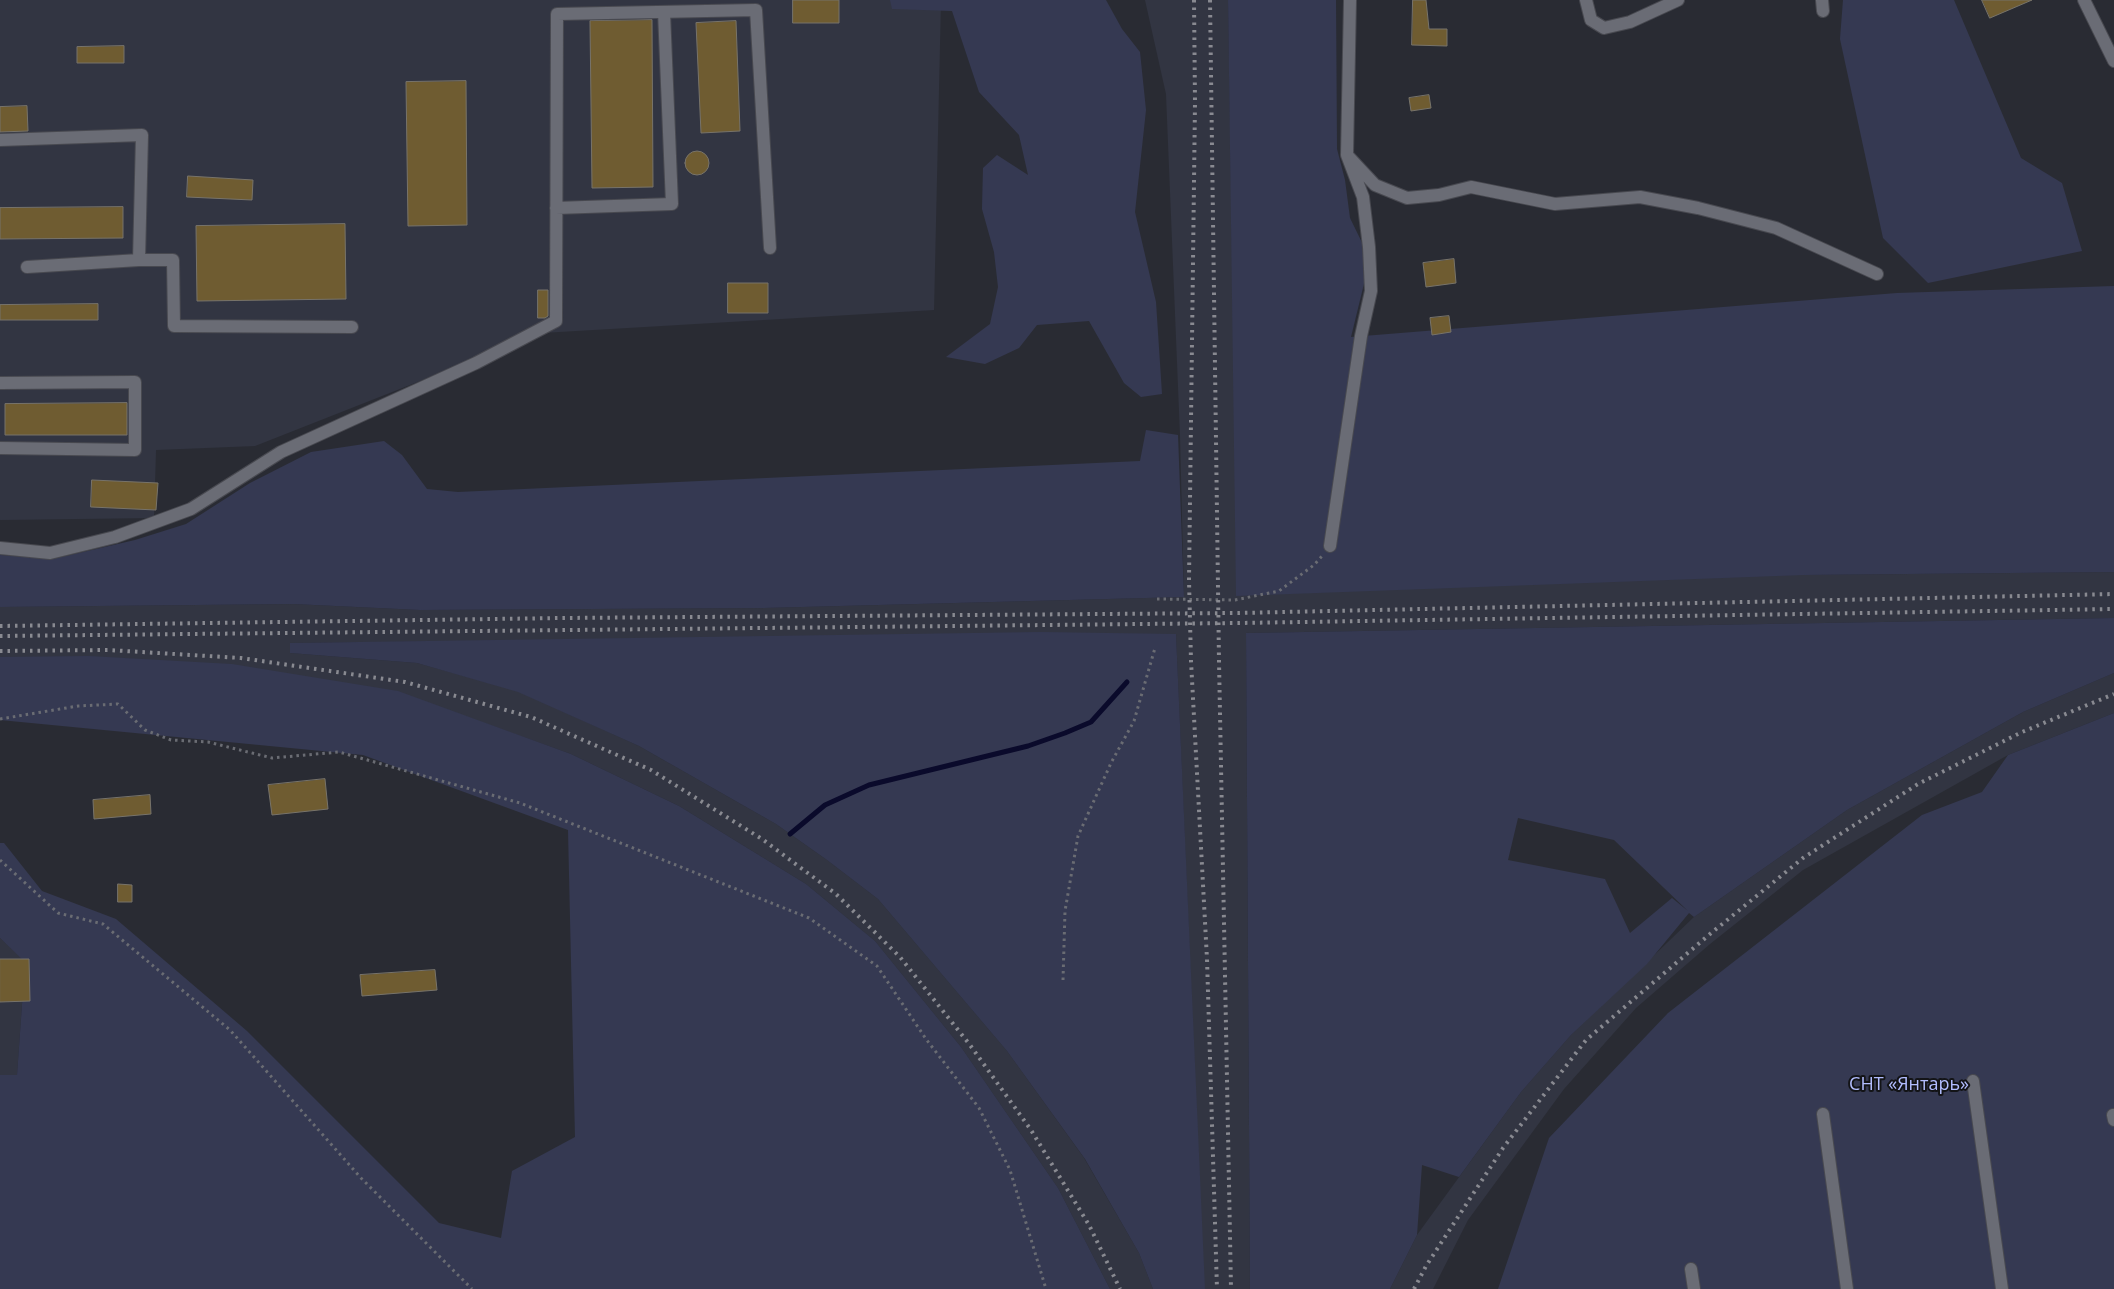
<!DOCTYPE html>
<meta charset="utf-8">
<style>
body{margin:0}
canvas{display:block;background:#292b33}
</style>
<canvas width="2114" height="1289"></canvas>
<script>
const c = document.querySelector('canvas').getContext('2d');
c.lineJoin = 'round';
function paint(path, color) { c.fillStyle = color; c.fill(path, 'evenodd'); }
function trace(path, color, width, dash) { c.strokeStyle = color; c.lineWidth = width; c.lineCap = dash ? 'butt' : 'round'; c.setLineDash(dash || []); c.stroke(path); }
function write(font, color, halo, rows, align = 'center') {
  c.font = font + ' "Open Sans",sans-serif'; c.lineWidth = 4; c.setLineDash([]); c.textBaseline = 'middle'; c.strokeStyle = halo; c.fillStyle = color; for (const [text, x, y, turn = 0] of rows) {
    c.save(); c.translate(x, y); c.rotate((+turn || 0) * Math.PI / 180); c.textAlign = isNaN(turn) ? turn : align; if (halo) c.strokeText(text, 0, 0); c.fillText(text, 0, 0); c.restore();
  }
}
paint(new Path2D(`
 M0,0H941L934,310L542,333L255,446L156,450L154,518L0,520Z
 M1145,0H1228L1235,433L1804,575L2114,572V618L1246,633L1250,1289H1204L1176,634L290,643V653L417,663L518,691L639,746L776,824L827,860L878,899L1007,1051L1084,1158L1139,1253L1153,1289H1110L1058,1188L961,1047L875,941L806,884L679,806L571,754L406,695L275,672L121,658H0V607L293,604L420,610L764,608L1184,597L1180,435L1166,94Z
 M2114,673V713L2008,755L1803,870L1710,944L1636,1008L1564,1089L1468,1220L1433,1289H1390L1417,1235L1521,1092L1571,1035L1694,917L1847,810L2023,712Z
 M0,938L25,961L17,1076L0,1075Z`), '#323542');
paint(new Path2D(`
 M890,0H1106L1122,29L1140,52L1146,110L1135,212L1156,302L1162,394L1141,397L1124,383L1089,321L1037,325L1019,348L985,364L946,357L990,324L998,287L994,252L982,209L983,168L997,155L1028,175L1019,135L979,92L952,11L892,9Z
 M1228,0H1336L1337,149L1345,180L1350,218L1370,259L1351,337L1897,293L2114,286V572L1804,575L1236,596Z
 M1843,0H1954L2021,158L2062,183L2082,251L1928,283L1883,238L1840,39Z
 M1146,430L1178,435L1184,597L764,608L420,610L293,604L0,607V555L53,559L135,540L186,524L250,483L311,452L384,441L402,455L427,489L458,492L1140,461Z
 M2114,618V673L2023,712L1847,810L1694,917L1689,913L1647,964L1571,1035L1521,1092L1459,1177L1422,1165L1417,1235L1390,1289H1250L1246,633ZM1518,818L1614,840L1688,911L1672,898L1630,933L1605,879L1508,860Z
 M1041,632L1176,634L1205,1289H1153L1139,1253L1085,1159L1007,1051L878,899L827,860L776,824L639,746L518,692L417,663L290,653V643Z
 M89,656L232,664L398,691L571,754L679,806L806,884L875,941L961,1047L1058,1188L1110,1289H0V1075H17L25,962L0,938V843H4L42,891L116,919L247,1031L439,1223L501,1238L512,1171L575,1137L568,830L363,755L0,720V657Z
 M2114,713V1289H1498L1549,1138L1668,1013L1922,815L1982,792L2008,755Z`), '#353952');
trace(new Path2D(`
 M790,834L825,805L869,785L1028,746L1065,733L1091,722L1127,682`), '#0a0a2b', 5);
const building = new Path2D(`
 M793,0H839V23H793Z
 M1413,0H1426L1429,29H1447V46L1412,45Z
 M1982,0H2032L1990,18Z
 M652,20L653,187L592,188L590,21Z
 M736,21L740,131L701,133L696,23Z
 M124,46V63H77V47Z
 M466,81L467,225L408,226L406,82Z
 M1429,95L1431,108L1411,111L1409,98Z
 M27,106L28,131L0,132V107Z
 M685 163a12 12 0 1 1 24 0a12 12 0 1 1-24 0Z
 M188,176L253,180L252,200L187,197Z
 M123,207V238L0,239V208Z
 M345,224L346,299L197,301L196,226Z
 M1454,259L1456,283L1426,287L1423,263Z
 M728,283H768V313H728Z
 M538,290H548V316L545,318H538Z
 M98,304V320H0V305Z
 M1449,316L1451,332L1432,335L1430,318Z
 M127,403V435H5V404Z
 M92,480L158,483L156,510L91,507Z
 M325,779L328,809L272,815L268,785Z
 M150,795L151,814L94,819L93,800Z
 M118,884L132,885V902H118Z
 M0,959H29L30,1001L0,1002Z
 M435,970L437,990L362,996L360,975Z`);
paint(building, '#6f5c31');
trace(building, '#77736a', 1);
const minor = new Path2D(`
 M1586,0L1591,20L1604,28L1630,22L1678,0
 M1822,0L1823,11
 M2084,0L2114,61
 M0,140L142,135L139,260L27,267
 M1347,155L1375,185L1407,198L1439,195L1471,187L1555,204L1640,197L1698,208L1776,228L1877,274
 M556,208L672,204L664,12
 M139,260H173L174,326L352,327
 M0,383L135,382V450L0,448
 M1330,546L1361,336L1371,291L1369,247L1363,197L1347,155L1350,0
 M0,548L50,553L115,537L191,509L281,452L476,363L556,321L557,14L756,10L770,248
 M1973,1081L2002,1289
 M1823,1114L1847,1289
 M2113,1115L2114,1120
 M1691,1269L1694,1289`);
trace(minor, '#484950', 14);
trace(new Path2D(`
 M1157,599L1235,600L1279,591L1314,565L1322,556
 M0,719L78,706L118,704L145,730L171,740L208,742L272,758L339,752L520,803L809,918L877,966L926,1039L979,1108L1010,1170L1046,1289
 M0,860L58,913L103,924L230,1030L361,1178L472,1289
 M1063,980L1065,911L1078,836L1111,763L1134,721L1155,648`), '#6a6c73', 3, [2.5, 4]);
trace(minor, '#6a6c75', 12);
trace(new Path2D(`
 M1194,0L1195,102L1189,580L1191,661L1207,959L1217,1289
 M1210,0L1219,661L1231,1289
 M0,626L562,618L1238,613L2114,594
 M0,636L1238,623L2114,609
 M0,651L108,650L241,658L405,682L531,717L651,770L762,839L836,894L900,957L970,1045L1031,1130L1089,1225L1120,1289
 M1414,1289L1426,1266L1503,1148L1586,1040L1710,934L1803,858L1918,784L2022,732L2114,694`), '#898a91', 4, [2.5, 5]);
write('18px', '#b2bdff', '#131417', [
 ["СНТ «Янтарь»",1909,1085]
]);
</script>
